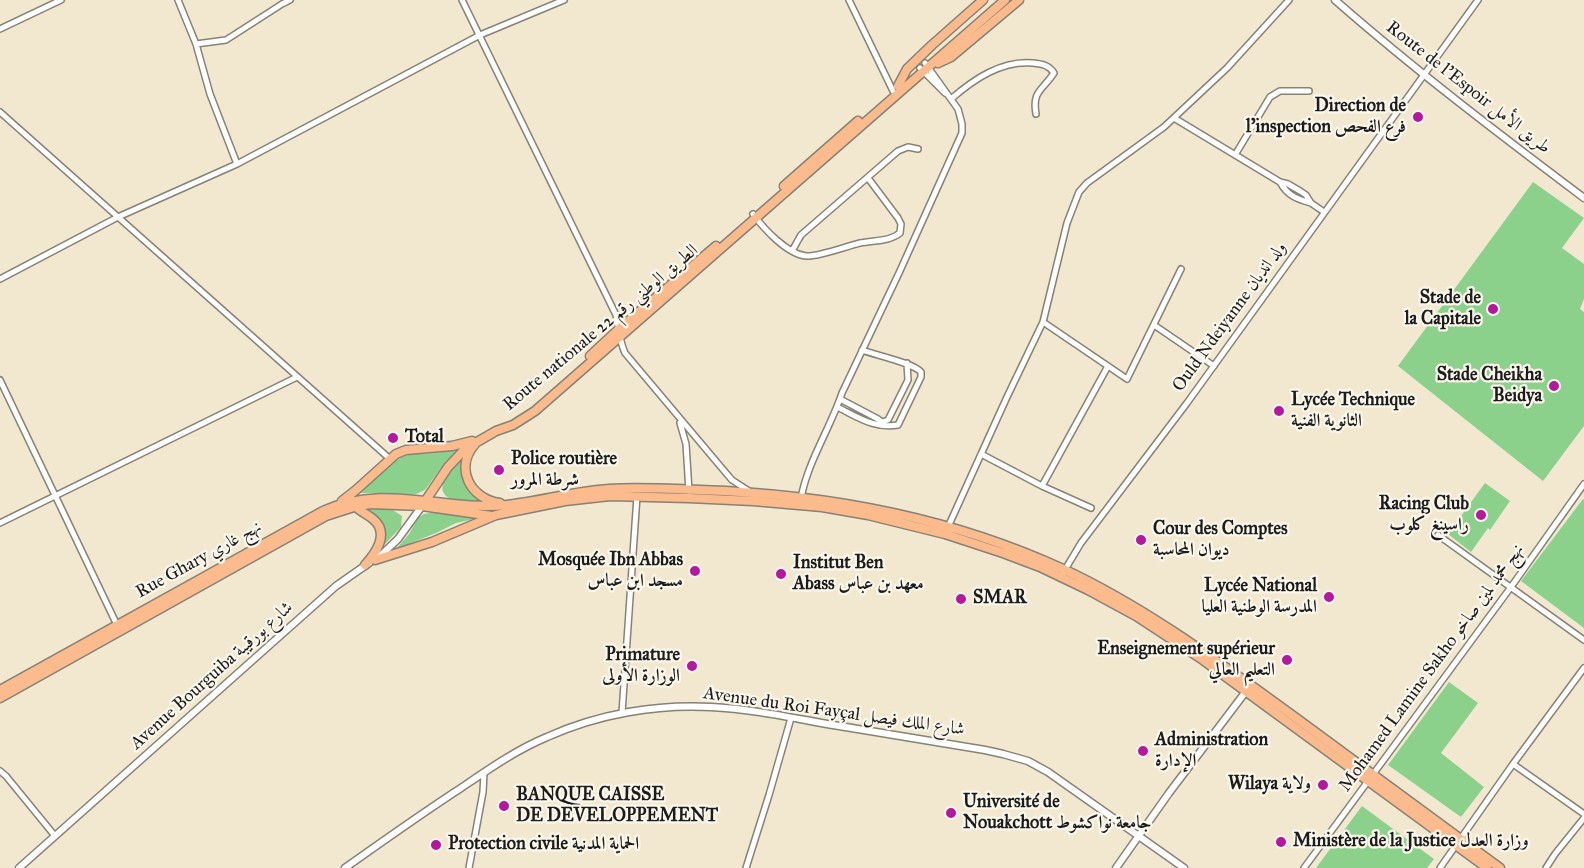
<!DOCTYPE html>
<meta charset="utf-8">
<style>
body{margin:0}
canvas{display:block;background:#f1e8cf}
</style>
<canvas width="1584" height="868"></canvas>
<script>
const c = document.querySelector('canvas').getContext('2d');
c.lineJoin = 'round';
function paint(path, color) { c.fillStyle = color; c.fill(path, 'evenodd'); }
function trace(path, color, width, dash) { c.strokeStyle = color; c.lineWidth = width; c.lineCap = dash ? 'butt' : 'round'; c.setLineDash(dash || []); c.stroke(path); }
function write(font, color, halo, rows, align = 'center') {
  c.font = font + ' "IM FELL Great Primer",Amiri,serif'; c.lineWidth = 4.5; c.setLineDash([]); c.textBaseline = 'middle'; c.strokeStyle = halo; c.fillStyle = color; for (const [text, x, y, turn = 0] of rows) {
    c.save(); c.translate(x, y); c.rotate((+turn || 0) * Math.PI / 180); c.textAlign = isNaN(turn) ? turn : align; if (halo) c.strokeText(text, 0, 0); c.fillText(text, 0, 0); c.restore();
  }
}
paint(new Path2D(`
 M1533,182L1584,218L1562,248L1584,264V299L1580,309L1584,312V426L1543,481L1398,366Z
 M459,448L445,462L425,490L416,494L358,493L394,462L402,457L412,454L438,453Z
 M463,457C458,478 467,487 481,502C472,501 460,502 452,499C429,491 454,465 463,457Z
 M1485,483L1510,501L1490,530L1488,528L1471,552L1448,534Z
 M1583,499L1584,500V628L1521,581Z
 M362,508L391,509L402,516L401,527L385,544C387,524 380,515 362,508Z
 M435,512L479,518L456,523L436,533L396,549L409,534L418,518L424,514Z
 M1449,682L1478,703L1441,753L1484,787L1461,817L1388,765Z
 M1362,806L1434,859L1427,868H1316Z`), '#8cd18b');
const minor = new Path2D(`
 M178,0L196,44L210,94L237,164
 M462,0L616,315C619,328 619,340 625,353L726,473L732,480L749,491
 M849,0L893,91
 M0,29L61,0
 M196,44L226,40L282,4L290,0
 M920,68L945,93
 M951,99C974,79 1002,60 1033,63C1042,64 1049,65 1054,73C1042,91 1032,91 1036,114
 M0,112L390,459
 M1174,118L1280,182L1288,184L1300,191L1306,195L1311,203L1324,212
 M1235,155L1270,97L1280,91H1309
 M1280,182C1287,195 1296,199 1311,203
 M753,214C764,229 787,254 806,256C818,257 847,246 860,243C873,240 889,242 900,233L901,224L898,218L868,178
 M792,251L801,235L898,151L908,147L918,149
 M0,279L118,217L237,164L480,35L564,0
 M1043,322L1127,379L1181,269
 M1154,325L1214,366
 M0,380L117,625
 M840,399L878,419L884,424
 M837,407C858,417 874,429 898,425L921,377V372C914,363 875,355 862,350
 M882,422L888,420L908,380L907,363
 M680,423L686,444L689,491
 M981,454L1042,486L1091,508
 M1042,486L1108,366
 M801,498C808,461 830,429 842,393L899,273L962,133V124L958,109L925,63
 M0,523L297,377
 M948,527L1007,397L1043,322L1067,223L1079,192L1087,183L1164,127L1227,68L1289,0
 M1438,535L1584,640
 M1063,573L1081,543L1187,403L1478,0
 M622,713L637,496
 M1513,764L1584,814
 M0,771L6,776L55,836
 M469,868L483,792L484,773
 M746,868L769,795L791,718
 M1304,868L1511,587L1584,484
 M1440,868L1513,764L1584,668
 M1546,868L1555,854L1584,818`);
const tertiary = new Path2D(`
 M1335,0C1415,70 1499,134 1584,198
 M378,558L398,539L422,506
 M19,868L336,586L369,563
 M345,868C383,841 421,814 461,788C489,769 516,750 547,737C598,714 656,704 711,707C752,709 793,718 833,725C884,733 935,742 985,750L1003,754L1028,761L1048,772L1184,868
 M1116,868L1169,793L1247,690`);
const trunk = new Path2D(`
 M938,63L951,57L1019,0
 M898,86L907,69L932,45L983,0
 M784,186L858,121
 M590,356L619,329L716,246
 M475,444C454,468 470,499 500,503
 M342,501L356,490L396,454L406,450L452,446L472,441
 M354,505C359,511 367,514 373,519C390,533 376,553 365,565
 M422,506L448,467L465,449L496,431L513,425L535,411L1005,0
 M375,560L432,542L496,515L565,501L610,496L689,498L753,501L822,507L868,515L945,534L1003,553L1040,567L1088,590L1136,616L1203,660L1487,868
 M0,690L323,511C386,482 444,512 507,505C542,501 575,491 609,489C639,487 670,489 700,490C824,494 950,517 1063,569C1145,607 1220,663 1292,715C1361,766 1431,817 1500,868
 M0,698L326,516L357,506L371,504L422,506L492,516`);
trace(minor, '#868276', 8);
trace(tertiary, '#868276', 9);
trace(trunk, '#868276', 11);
trace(minor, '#fff', 5);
trace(tertiary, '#fff', 6);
trace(trunk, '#fbbb8d', 8);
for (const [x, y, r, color] of [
 [1418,117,6,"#b5179e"],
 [1493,309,6,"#b5179e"],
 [1554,386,6,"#b5179e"],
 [1279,411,6,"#b5179e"],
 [393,438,6,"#b5179e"],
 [499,470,6,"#b5179e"],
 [1481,515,6,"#b5179e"],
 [1141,540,6,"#b5179e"],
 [695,571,6,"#b5179e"],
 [781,574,6,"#b5179e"],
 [1329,597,6,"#b5179e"],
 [961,599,6,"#b5179e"],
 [1287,660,6,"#b5179e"],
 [692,666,6,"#b5179e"],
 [1143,751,6,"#b5179e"],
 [1323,785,6,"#b5179e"],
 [504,806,6,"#b5179e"],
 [951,813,6,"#b5179e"],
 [1281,842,6,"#b5179e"],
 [436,845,6,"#b5179e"]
]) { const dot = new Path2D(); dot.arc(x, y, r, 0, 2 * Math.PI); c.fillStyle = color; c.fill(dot); trace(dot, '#fbf7ec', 2); }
write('18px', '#1c1c1c', '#fbf7ec', [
 ["Route de l’Espoir طريق الأمل",1468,88,38],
 ["Ould Ndeiyanne ولد انديان",1230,317,-54],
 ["Route nationale 22 الطريق الوطني رقم",601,328,-40],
 ["Rue Ghary نهج غاري",199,560,-29],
 ["Mohamed Lamine Sakho نهج محمد لمين صاخو",1432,668,-54],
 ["Avenue Bourguiba شارع بورقيبة",212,676,-42],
 ["Avenue du Roi Fayçal شارع الملك فيصل",834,712,8]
]);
write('bold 18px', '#1c1c1c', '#fbf7ec', [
 ["Direction de",1406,107,"right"],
 ["l'inspection فرع الفحص",1406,128,"right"],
 ["Stade de",1481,299,"right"],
 ["la Capitale",1481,320,"right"],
 ["Stade Cheikha",1542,376,"right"],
 ["Beidya",1542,397,"right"],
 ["Lycée Technique",1291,401],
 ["الثانوية الفنية",1291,422],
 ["Total",405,438],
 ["Police routière",511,460],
 ["شرطة المرور",511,481],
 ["Racing Club",1469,505,"right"],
 ["راسينغ كلوب",1469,526,"right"],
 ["Cour des Comptes",1153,530],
 ["ديوان المحاسبة",1153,551],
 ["Mosquée Ibn Abbas",683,561,"right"],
 ["مسجد ابن عباس",683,582,"right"],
 ["Institut Ben",793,564],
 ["Abass معهد بن عباس",793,585],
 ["Lycée National",1317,587,"right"],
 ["المدرسة الوطنية العليا",1317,608,"right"],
 ["SMAR",973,599],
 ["Enseignement supérieur",1275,650,"right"],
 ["التعليم العالي",1275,671,"right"],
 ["Primature",680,656,"right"],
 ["الوزارة الأولى",680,677,"right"],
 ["Administration",1155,741],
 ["الإدارة",1155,762],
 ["Wilaya ولاية",1311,785,"right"],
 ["BANQUE CAISSE",516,796],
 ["DE DEVELOPPEMENT",516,817],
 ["Université de",963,803],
 ["Nouakchott جامعة نواكشوط",963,824],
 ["Ministère de la Justice وزارة العدل",1293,842],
 ["Protection civile الحماية المدنية",448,845]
], 'left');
</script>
